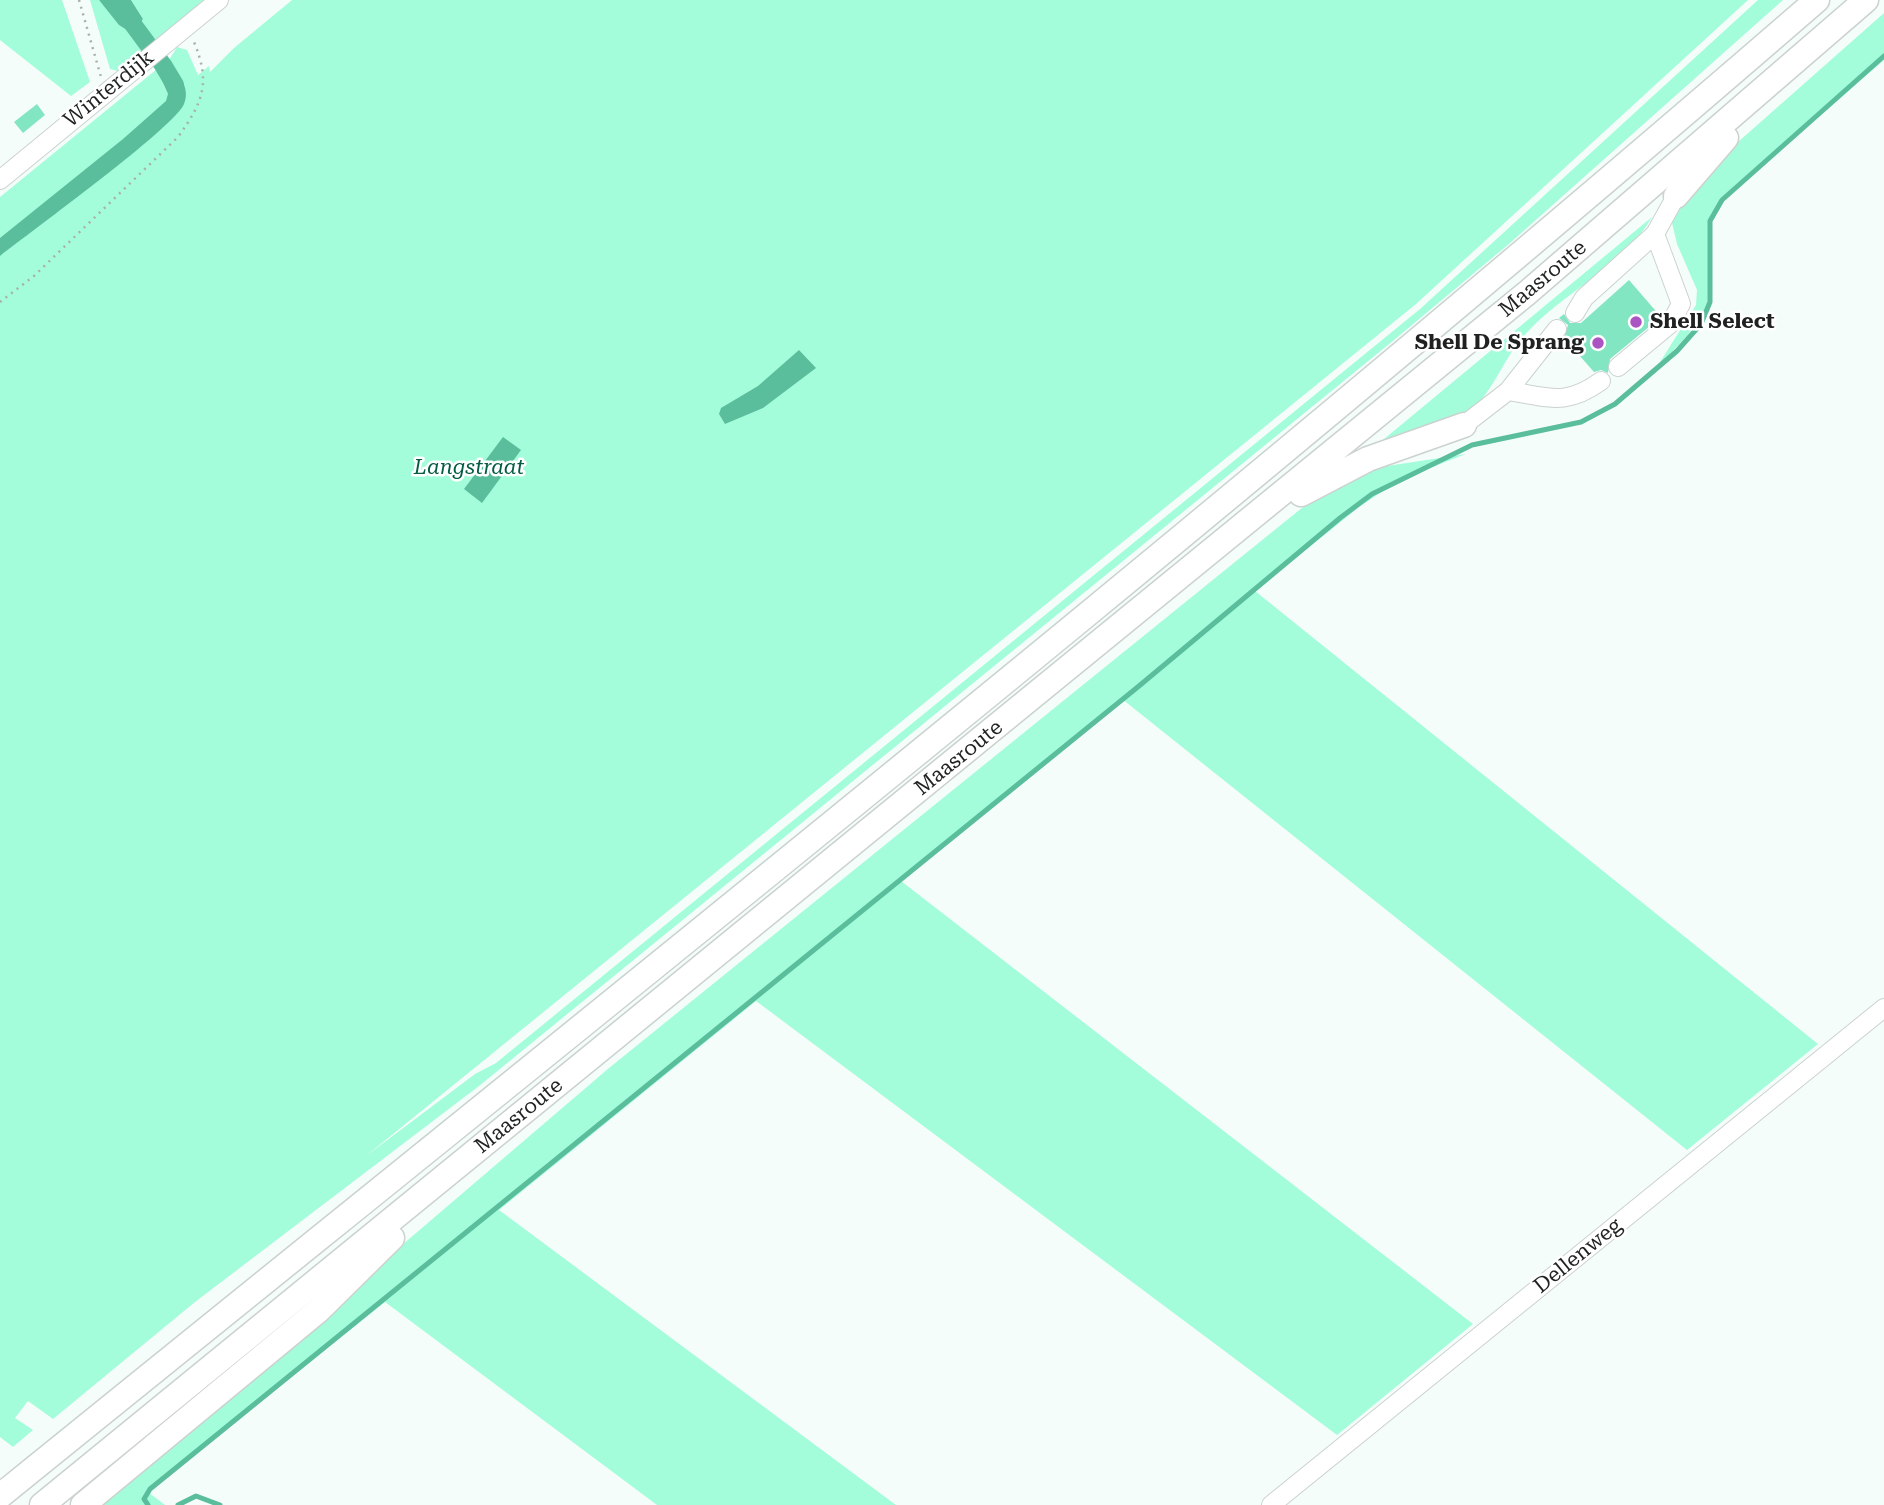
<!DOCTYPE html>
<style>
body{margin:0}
canvas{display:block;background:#f5fdfa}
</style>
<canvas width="1884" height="1505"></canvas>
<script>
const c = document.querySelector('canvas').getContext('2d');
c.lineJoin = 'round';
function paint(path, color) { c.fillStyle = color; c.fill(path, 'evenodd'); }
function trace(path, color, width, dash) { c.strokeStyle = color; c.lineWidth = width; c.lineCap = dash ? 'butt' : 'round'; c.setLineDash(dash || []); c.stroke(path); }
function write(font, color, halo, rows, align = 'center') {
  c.font = font + ' "Roboto Serif",serif'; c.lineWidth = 5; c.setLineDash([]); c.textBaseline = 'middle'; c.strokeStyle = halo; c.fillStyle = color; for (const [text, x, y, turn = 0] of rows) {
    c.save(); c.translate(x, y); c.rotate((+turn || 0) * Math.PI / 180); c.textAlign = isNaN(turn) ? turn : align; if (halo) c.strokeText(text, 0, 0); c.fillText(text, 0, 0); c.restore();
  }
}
paint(new Path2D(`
 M0,0H62L90,82L71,96L0,40Z
 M90,0H99L130,31L143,37L139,25L143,19L131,0H211L118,71L110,69Z
 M292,0H1748L1416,304L366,1156L475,1074L496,1063L1420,309L1758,0H1783L1510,243L1394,340L479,1086L195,1302L53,1419L28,1401L15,1418L33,1430L13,1447L0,1437V197L157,69L168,94L182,79L169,60L177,47L187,50L198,75L209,66L210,72L234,48Z
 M1884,13V60L1724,199L1710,225L1712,285L1707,307L1687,336L1655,370L1696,305L1697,290L1677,244L1672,223L1674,212L1712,165Z
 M1652,217C1620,272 1563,290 1522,338C1501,362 1490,401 1461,418C1432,434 1397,443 1366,454Z
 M1466,454L1401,479L1359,507L1255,591L1818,1044L1687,1150L1122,699L901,881L1473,1324L1337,1435L756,1001L499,1210L896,1505H657L385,1302L148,1492L165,1505H98L609,1068L1329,486L1374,468Z`), '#a3fddb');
paint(new Path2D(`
 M99,0H131L143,19L139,25L143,37L141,39L119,25Z
 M169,60C178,73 191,88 184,104C175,127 29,233 0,256V238L123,139L166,101L168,94L157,69Z
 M799,350L816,368L763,408L725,424L719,414L721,408L758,386Z
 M503,437L521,450L482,503L464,489Z`), '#5abe9c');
trace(new Path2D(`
 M148,1505L144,1499L150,1489L1139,686L1340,518L1372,494L1472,445L1581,422L1615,404L1677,351L1701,324L1710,302V221L1722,200L1884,56
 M178,1505L196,1496L220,1505`), '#5abe9c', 5);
trace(new Path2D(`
 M115,0L163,65L175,85`), '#5abe9c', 18);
paint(new Path2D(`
 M37,104L45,115L23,133L14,122Z
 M1629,280L1661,317L1610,359L1608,373L1601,370L1594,372L1564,338L1568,325L1559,318L1564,314L1570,323H1581Z`), '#82e6c2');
const minor = new Path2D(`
 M0,180L219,0
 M1575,313L1584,298L1655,234
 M1618,367L1670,324L1681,304L1655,234L1676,196
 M1508,391L1557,329
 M1464,425L1508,391C1549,397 1565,407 1601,381
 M1271,1505L1884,1008`);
const highway = new Path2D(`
 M1676,196L1726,138
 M1301,494L1368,459L1464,425
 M0,1496C610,1002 1224,514 1817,0
 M42,1505L1527,293L1866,0
 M83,1505L319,1310L392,1238`);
trace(minor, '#cbd2cf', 20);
trace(highway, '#cbd2cf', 27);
trace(new Path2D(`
 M79,0L101,77
 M0,302L34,276L178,137C203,102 211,83 194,42`), '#a9b0ad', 2.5, [2, 5]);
trace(minor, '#fff', 18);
trace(highway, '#fff', 24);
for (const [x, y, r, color] of [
 [1636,322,7,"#ab55c3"],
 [1598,343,7,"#ab55c3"]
]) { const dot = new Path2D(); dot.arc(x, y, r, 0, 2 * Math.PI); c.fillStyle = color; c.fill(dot); trace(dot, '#fff', 2.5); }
write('21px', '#1f2220', '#fff', [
 ["Winterdijk",109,89,-39],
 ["Maasroute",1543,279,-40],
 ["Maasroute",959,758,-39],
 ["Maasroute",519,1116,-39],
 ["Dellenweg",1578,1256,-39]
]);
write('bold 21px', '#1f2220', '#fff', [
 ["Shell Select",1650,322],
 ["Shell De Sprang",1584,343,"right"]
], 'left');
write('italic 21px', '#055b44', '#fff', [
 ["Langstraat",469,468]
]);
</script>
